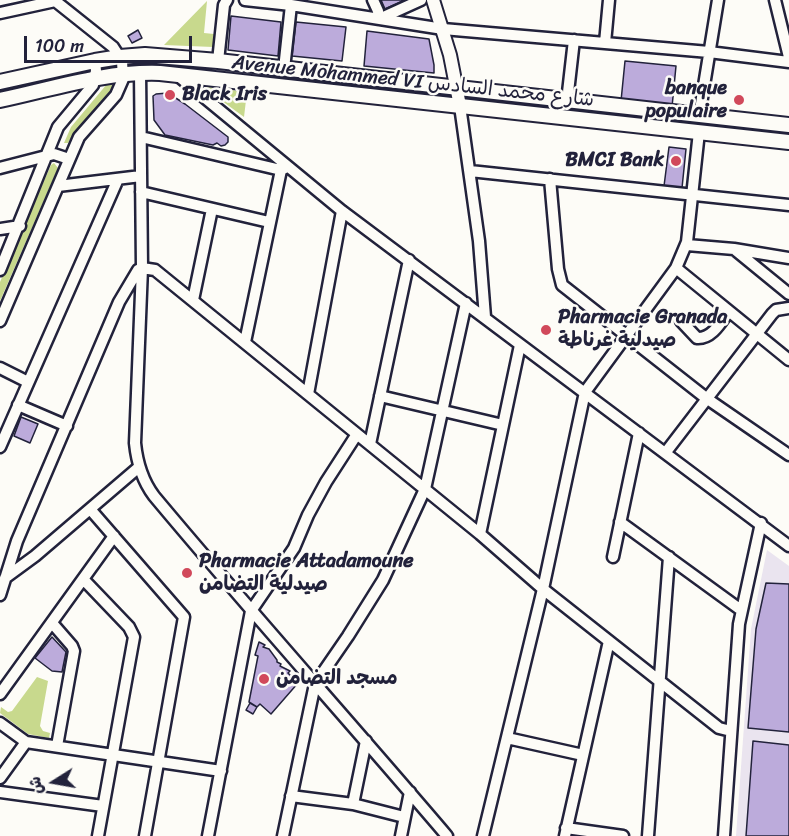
<!DOCTYPE html>
<meta charset="utf-8">
<style>
body{margin:0}
#map{position:relative;width:789px;height:836px;overflow:hidden;background:#fdfcf7;font-family:Sriracha,"Playpen Sans Arabic",sans-serif}
canvas{display:block}
.north{position:absolute;left:24px;top:752px;width:60px;height:60px;-webkit-text-stroke:4px #fdfcf7;paint-order:stroke;rotate:259deg;font-size:16px;font-weight:700;line-height:24px;text-align:center;color:#22223b}
.north::after{content:'';display:block;margin:auto;width:21px;height:27px;background:#22223b;clip-path:polygon(50% 0,100% 100%,50% 72%,0 100%)}
.scale{position:absolute;left:24px;top:36px;width:168px;height:27px;box-sizing:border-box;border:3px solid #22223b;border-top:0;padding-left:8px;font-size:18px;line-height:21px;white-space:nowrap;color:#22223b;-webkit-text-stroke:4px #fdfcf7;paint-order:stroke}
</style>
<div id="map">
<canvas width="789" height="836"></canvas>
<div class="north">ش</div>
<div class="scale">100 m</div>
</div>
<script>
const c = document.querySelector('canvas').getContext('2d');
c.lineJoin = 'round';
function paint(path, color) { c.fillStyle = color; c.fill(path, 'evenodd'); }
function trace(path, color, width, dash) { c.strokeStyle = color; c.lineWidth = width; c.lineCap = dash ? 'butt' : 'round'; c.setLineDash(dash || []); c.stroke(path); }
function write(font, color, halo, rows, align = 'center') {
  c.font = font + ' Sriracha,"Playpen Sans Arabic",sans-serif'; c.lineWidth = 5; c.setLineDash([]); c.textBaseline = 'middle'; c.strokeStyle = halo; c.fillStyle = color; for (const [text, x, y, turn = 0] of rows) {
    c.save(); c.translate(x, y); c.rotate((+turn || 0) * Math.PI / 180); c.textAlign = isNaN(turn) ? turn : align; if (halo) c.strokeText(text, 0, 0); c.fillText(text, 0, 0); c.restore();
  }
}
paint(new Path2D(`
 M767,550L789,566V836H736L751,629Z`), '#eae4ef');
paint(new Path2D(`
 M207,1L204,33L214,34L213,47L164,45Z
 M107,84L114,85V87L73,134L68,143H64L71,127Z
 M207,87L247,92L244,117L207,90Z
 M54,163L58,168L0,301V282L51,165Z
 M37,677L48,681L40,726L43,731L50,733L49,738L28,734L0,713L1,707L8,712L12,711Z`), '#c8d98d');
const building = new Path2D(`
 M381,0H405L385,9Z
 M231,16L281,22L278,56L228,50Z
 M296,22L346,27L342,61L292,56Z
 M138,30L142,38L132,43L128,36Z
 M367,31L429,39L434,65V73L364,66Z
 M625,61L676,66L672,107L621,101Z
 M168,93L185,104L228,137V142L225,145L221,146L217,143L213,145L165,135L154,120L153,96L156,94Z
 M669,147L686,149L682,188L664,186Z
 M21,417L38,424L30,443L14,436Z
 M766,583L789,584V732L748,728L756,629Z
 M52,637L66,652L62,672L52,671L35,658Z
 M259,642L265,645L263,647L269,649L277,660V662L281,664L280,666L290,671L288,673L298,683L271,714L260,704L257,707L249,702L258,656L255,655Z
 M250,703L257,707L253,714L246,710Z
 M753,741L789,745V836H746Z`);
paint(building, '#bcabdb');
trace(building, '#22223b', 1.5);
const minor = new Path2D(`
 M245,0L291,5L443,29L709,52L789,62
 M373,0L378,11L379,19L421,0
 M775,0L789,57
 M0,13L55,1
 M605,43L609,0
 M218,61L224,5L227,0
 M284,69L291,5
 M140,72L142,268L135,443C137,463 142,480 154,496C250,611 350,722 447,836
 M177,75L342,211L789,546
 M567,101L574,40
 M460,106L479,241L485,317
 M699,116L718,0
 M141,137L281,170
 M0,168L54,154L69,159
 M470,171L789,205
 M550,179L558,269L562,285L706,398L789,455
 M58,186L141,176
 M141,192L269,222
 M0,229L20,226
 M687,245L734,249L789,258
 M734,249L789,294
 M676,268L789,360
 M0,270L58,127L93,85L96,71L95,61
 M193,300L212,209
 M0,321L79,137L116,95L123,79L122,61L113,47L54,0
 M681,321L697,338C712,339 721,322 729,311
 M245,342L281,170L287,167
 M0,368L28,382
 M308,394L342,211
 M380,396L503,425
 M18,405L67,426
 M370,444L409,260
 M0,447L118,179
 M666,452L772,314L776,310L789,308
 M90,509L184,617L145,836
 M620,522L741,610
 M480,534L520,345
 M613,557L639,433
 M5,578L35,556L139,467
 M84,580L129,627L134,637L98,836
 M0,595L17,541L119,302L138,270L142,268L155,270L480,534L543,589L719,728L731,731
 M52,623L72,646L74,651L57,746
 M0,694L114,536
 M0,723L26,742L221,771
 M507,738L583,755
 M0,778L26,742
 M0,792L103,806
 M291,796L353,804L404,817
 M353,804L366,741
 M566,828L623,836
 M208,836L251,611L294,548L308,515L326,482L357,434
 M283,836L315,684L348,636L383,580L425,489L466,303
 M401,836L410,792
 M483,836L543,589L585,392L676,268L687,242L699,132
 M565,836L609,641
 M648,836L669,557
 M724,836L739,624L761,523`);
const tertiary = new Path2D(`
 M433,0L450,55L460,106`);
const secondary = new Path2D(`
 M0,82L95,61L120,57L145,55L218,61L789,125
 M0,100C52,89 106,71 160,73L789,142`);
trace(minor, '#22223b', 15);
trace(tertiary, '#22223b', 16);
trace(secondary, '#22223b', 18);
trace(minor, '#fdfcf7', 10);
trace(tertiary, '#fdfcf7', 12);
trace(secondary, '#fdfcf7', 14);
for (const [x, y, r, color] of [
 [170,95,6,"#d1495b"],
 [739,100,6,"#d1495b"],
 [676,161,6,"#d1495b"],
 [546,330,6,"#d1495b"],
 [187,573,6,"#d1495b"],
 [264,679,6,"#d1495b"]
]) { const dot = new Path2D(); dot.arc(x, y, r, 0, 2 * Math.PI); c.fillStyle = color; c.fill(dot); trace(dot, '#fdfcf7', 2); }
write('20px', '#22223b', '#fdfcf7', [
 ["Avenue Mohammed VI شارع محمد السادس",413,82,6]
]);
write('bold 20px', '#22223b', '#fdfcf7', [
 ["banque",727,89,"right"],
 ["populaire",727,112,"right"],
 ["Black Iris",182,95],
 ["BMCI Bank",664,161,"right"],
 ["Pharmacie Granada",558,318],
 ["صيدلية غرناطة",558,341],
 ["Pharmacie Attadamoune",199,562],
 ["صيدلية التضامن",199,585],
 ["مسجد التضامن",276,679]
], 'left');
</script>
